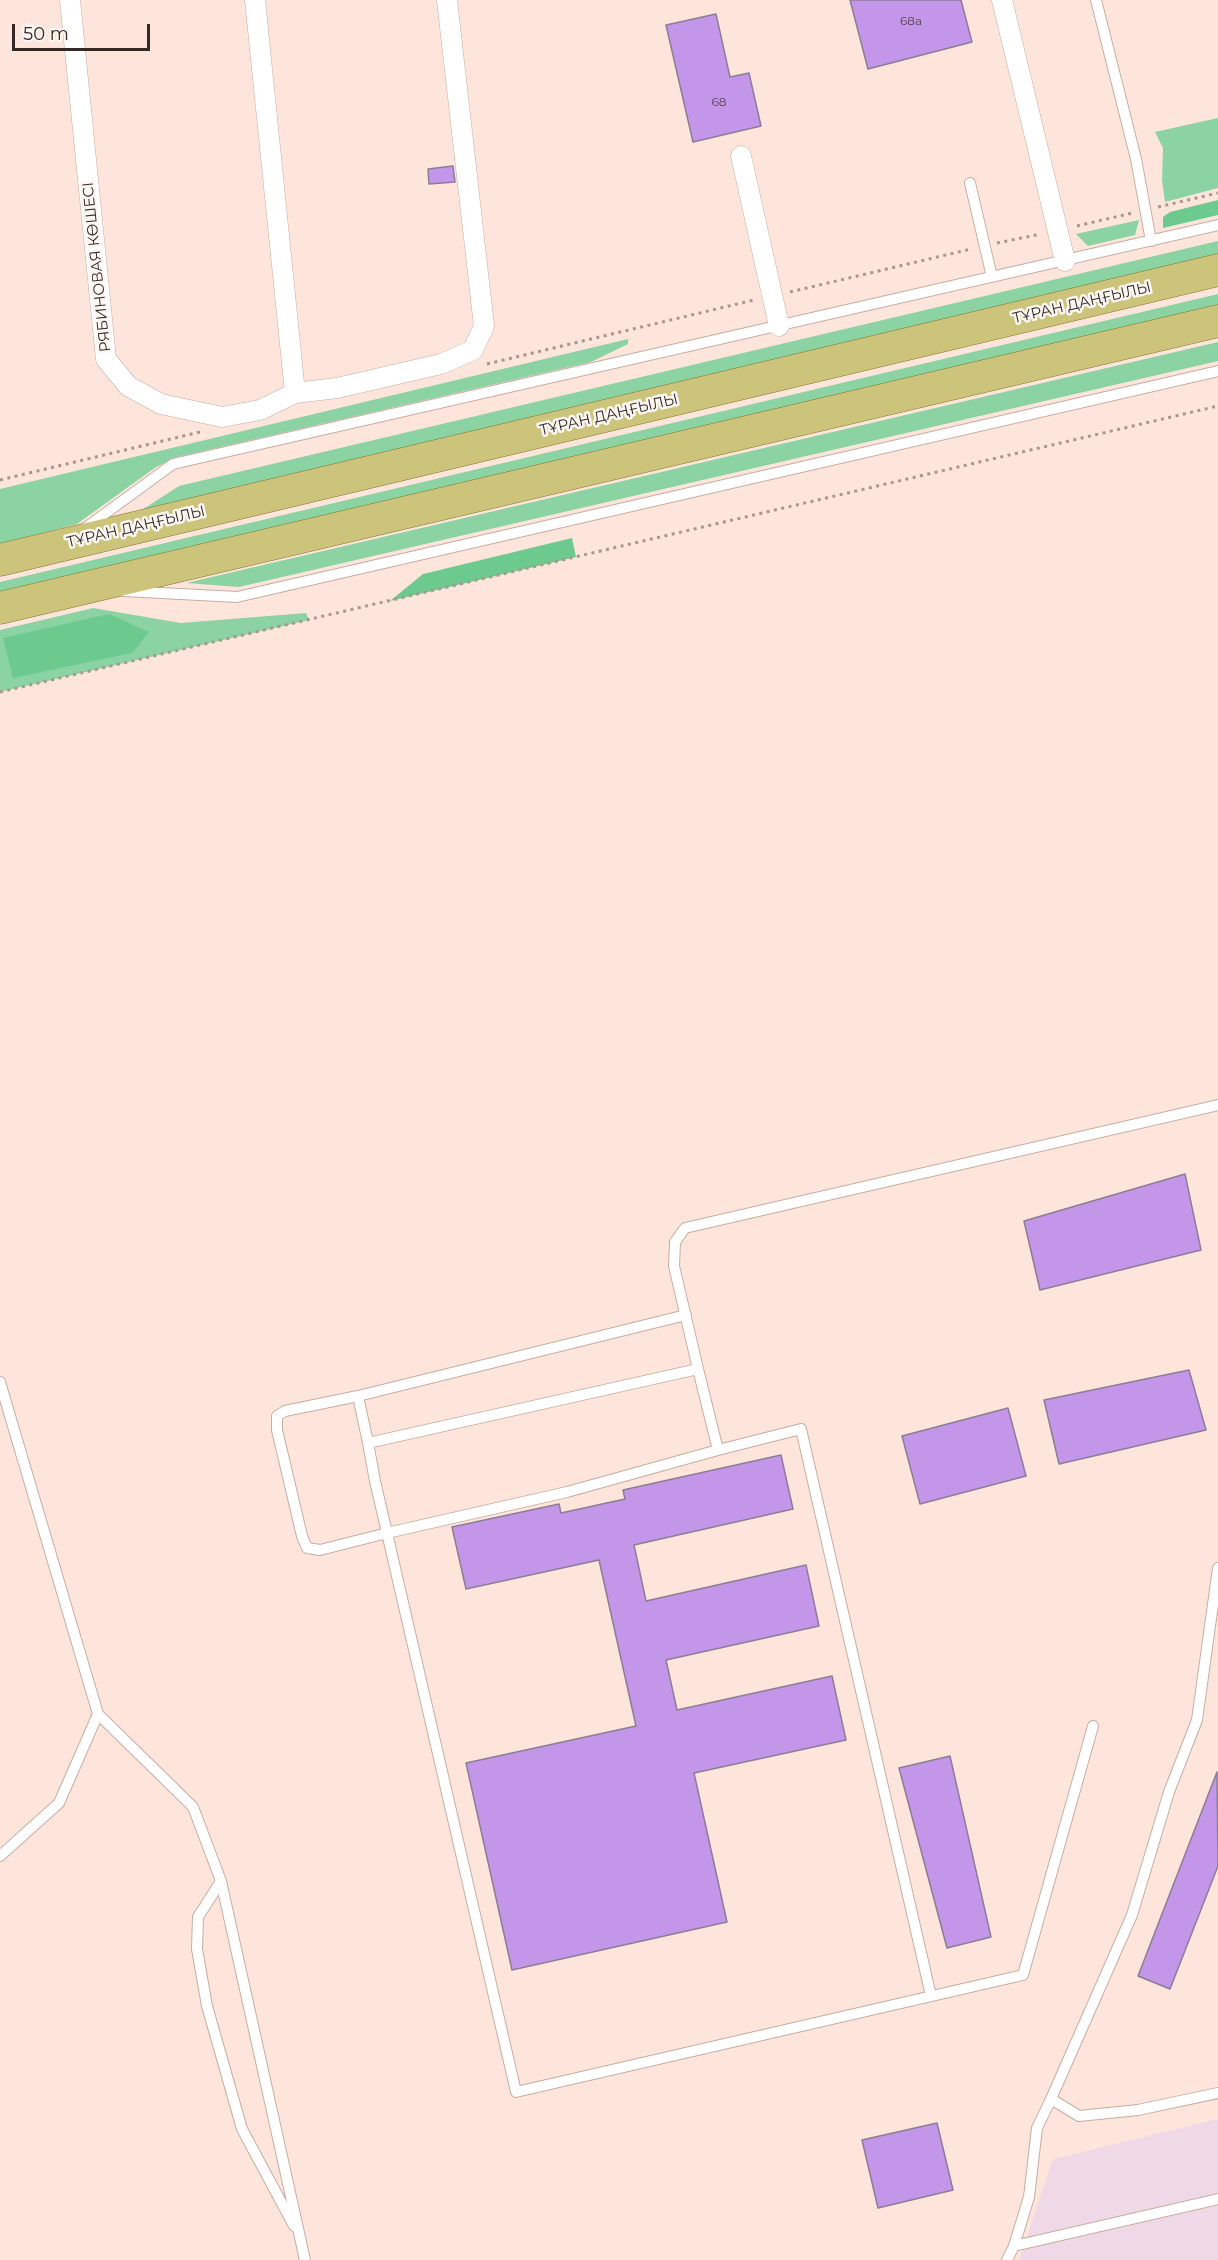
<!DOCTYPE html>
<meta charset="utf-8">
<style>
body{margin:0}
#map{position:relative;width:1218px;height:2260px;overflow:hidden;background:#fee5db;font-family:Montserrat,sans-serif}
canvas{display:block}
.scale{position:absolute;left:12px;top:24px;width:138px;height:27px;box-sizing:border-box;border:3px solid #352925;border-top:0;padding-left:8px;font-size:18px;line-height:21px;white-space:nowrap;color:#352925;-webkit-text-stroke:4px #fdf7f4;paint-order:stroke}
</style>
<div id="map">
<canvas width="1218" height="2260"></canvas>
<div class="scale">50 m</div>
</div>
<script>
const c = document.querySelector('canvas').getContext('2d');
c.lineJoin = 'round';
function paint(path, color) { c.fillStyle = color; c.fill(path, 'evenodd'); }
function trace(path, color, width, dash) { c.strokeStyle = color; c.lineWidth = width; c.lineCap = dash ? 'butt' : 'round'; c.setLineDash(dash || []); c.stroke(path); }
function write(font, color, halo, rows, align = 'center') {
  c.font = font + ' Montserrat,sans-serif'; c.lineWidth = 5; c.setLineDash([]); c.textBaseline = 'middle'; c.strokeStyle = halo; c.fillStyle = color; for (const [text, x, y, turn = 0] of rows) {
    c.save(); c.translate(x, y); c.rotate((+turn || 0) * Math.PI / 180); c.textAlign = isNaN(turn) ? turn : align; if (halo) c.strokeText(text, 0, 0); c.fillText(text, 0, 0); c.restore();
  }
}
paint(new Path2D(`
 M1218,2119V2260H1019L1053,2159Z`), '#f0d9e6');
paint(new Path2D(`
 M1218,118V188L1165,202L1162,180L1163,148L1155,132Z
 M1139,220L1135,235L1088,246L1076,234Z
 M1218,241V256L137,513L179,486Z
 M1218,294V309L0,595V582Z
 M628,339V344L591,362L177,457L156,467L77,524L0,544V489Z
 M1218,342V361L239,587L186,583Z
 M93,608L181,623L306,613L309,620L0,692V630Z`), '#8bd3a2');
paint(new Path2D(`
 M1218,200V215L1163,228V217L1170,212Z
 M572,538L576,557L390,601L423,574Z
 M109,614L149,632L132,653L13,678L3,638Z`), '#6dca8e');
const building = new Path2D(`
 M850,0H961L972,42L868,69Z
 M716,14L730,77L749,73L761,126L693,142L666,25Z
 M453,166L455,182L429,184L428,169Z
 M1185,1174L1201,1250L1040,1290L1024,1221Z
 M1189,1370L1206,1430L1059,1464L1044,1400Z
 M1008,1408L1026,1476L920,1504L902,1436Z
 M781,1455L793,1509L634,1545L646,1601L806,1565L819,1626L666,1660L677,1710L832,1676L846,1740L694,1773L727,1922L512,1970L466,1763L636,1726L599,1560L466,1589L452,1527L559,1504L561,1513L625,1499L623,1490Z
 M950,1756L991,1937L947,1948L899,1768Z
 M1217,1772L1218,1866L1170,1989L1138,1976Z
 M937,2123L953,2190L878,2208L862,2140Z`);
paint(building, '#c496e9');
trace(building, '#8a7e96', 1.5);
const service = new Path2D(`
 M1096,0L1136,159L1151,241
 M970,183L992,277
 M84,529L173,464L1218,225
 M124,591L237,597L1218,371
 M698,1369L718,1450L801,1429L931,1996
 M0,1382L98,1714L193,1807L221,1881L305,2260
 M358,1396L285,1411L277,1416V1430L302,1536L307,1548L320,1550L387,1533L567,1492L718,1450
 M368,1443L358,1396L686,1315
 M1093,1726L1023,1975L516,2092L375,1481L368,1443L698,1369L674,1266L675,1242L685,1228L1218,1105
 M0,1856L59,1803L98,1714
 M221,1881L198,1917L197,1949L207,2006L242,2129L294,2226
 M1051,2099L1132,1915L1169,1792L1197,1720L1218,1568
 M1014,2246L1218,2199
 M1007,2260L1014,2246L1029,2197L1037,2128L1051,2099L1079,2116L1138,2110L1218,2093`);
const minor = new Path2D(`
 M70,0L106,359L128,386L161,404L222,417L260,410L295,393L337,388L441,364L473,350L484,326L447,0
 M255,0L295,393
 M1002,0L1065,261
 M741,156L779,326`);
const primary = new Path2D(`
 M0,560L1218,270
 M0,608L1218,321`);
trace(service, '#c9aca1', 12);
trace(minor, '#c9aca1', 21);
trace(primary, '#827425', 33);
trace(new Path2D(`
 M1158,207L1218,193
 M1077,226L1132,213
 M997,243L1041,234
 M790,292L971,249
 M487,364L754,300
 M0,480L200,432
 M0,692L1218,406`), '#a9968e', 3, [3, 4.5]);
trace(service, '#fff', 10);
trace(minor, '#fff', 20);
trace(primary, '#cdc47c', 32);
write('12px', '#594456', null, [
 ["68а",911,21],
 ["68",719,102]
]);
write('15px', '#352925', '#fdf7f4', [
 ["РЯБИНОВАЯ КӨШЕСІ",97,267,-96],
 ["ТҰРАН ДАҢҒЫЛЫ",1082,303,-13],
 ["ТҰРАН ДАҢҒЫЛЫ",609,415,-13],
 ["ТҰРАН ДАҢҒЫЛЫ",136,527,-13]
]);
</script>
